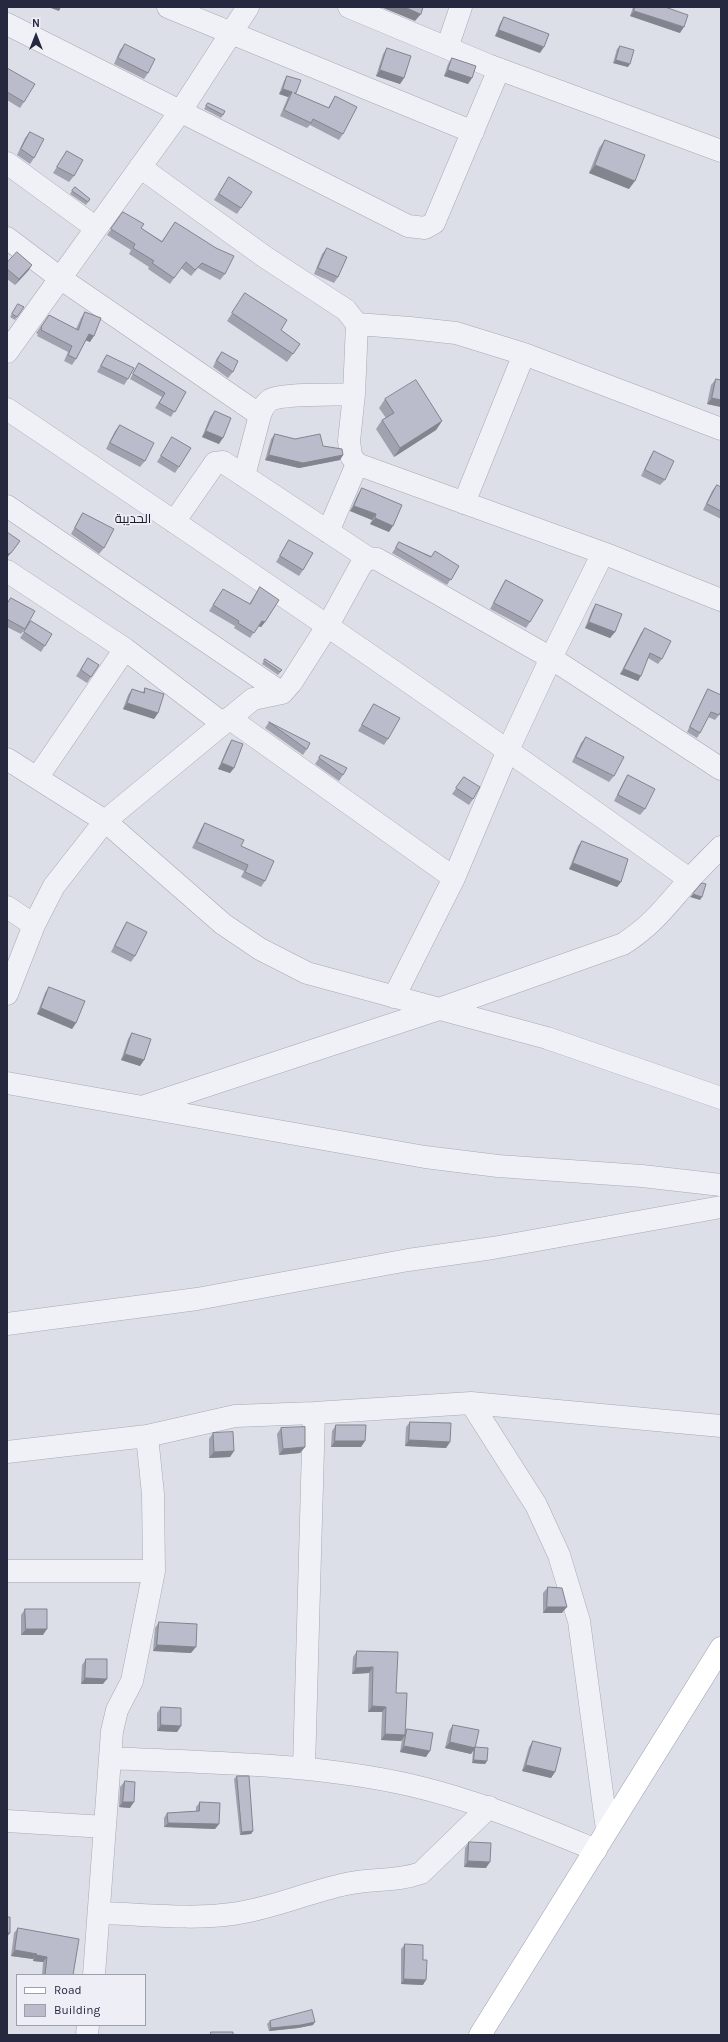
<!DOCTYPE html>
<meta charset="utf-8">
<style>
body{margin:0}
#map{position:relative;width:728px;height:2042px;overflow:hidden;background:#dddfe8;font-family:Karla,sans-serif}
canvas{display:block}
.frame{position:absolute;inset:0;border:8px solid #26283f;pointer-events:none}
.legend{position:absolute;left:16px;top:1974px;width:130px;height:52px;box-sizing:border-box;background:#edeef6;border:1px solid #9d9fad;margin:0;padding:5px 7px;list-style:none;font-size:12px;color:#26283f}
.legend li{display:flex;align-items:center;gap:8px;height:20px}
.legend b{width:20px;border:1px solid #9d9fad}
.north{position:absolute;left:16px;top:16px;width:40px;height:40px;-webkit-text-stroke:3px #edeef6;paint-order:stroke;rotate:0deg;font-size:11px;font-weight:700;line-height:16px;text-align:center;color:#26283f}
.north::after{content:'';display:block;margin:auto;width:14px;height:18px;background:#26283f;clip-path:polygon(50% 0,100% 100%,50% 72%,0 100%)}
</style>
<div id="map">
<canvas width="728" height="2042"></canvas>
<div class="frame"></div>
<ul class="legend">
<li><b style="height:5px;background:#fff"></b>Road</li>
<li><b style="height:11px;background:#babccb"></b>Building</li>
</ul>
<div class="north">N</div>
</div>
<script>
const c = document.querySelector('canvas').getContext('2d');
c.lineJoin = 'round';
function trace(path, color, width, dash) { c.strokeStyle = color; c.lineWidth = width; c.lineCap = dash ? 'butt' : 'round'; c.setLineDash(dash || []); c.stroke(path); }
function paint(path, color) { c.fillStyle = color; c.fill(path, 'evenodd'); }
function write(font, color, halo, rows, align = 'center') {
  c.font = font + ' Karla,Cairo,sans-serif'; c.lineWidth = 3.5; c.setLineDash([]); c.textBaseline = 'middle'; c.strokeStyle = halo; c.fillStyle = color; for (const [text, x, y, turn = 0] of rows) {
    c.save(); c.translate(x, y); c.rotate((+turn || 0) * Math.PI / 180); c.textAlign = isNaN(turn) ? turn : align; if (halo) c.strokeText(text, 0, 0); c.fillText(text, 0, 0); c.restore();
  }
}
const minor = new Path2D(`
 M168,7L473,132
 M349,7L488,65L721,151
 M7,24L408,226L425,228L434,223L499,69
 M447,48L461,7
 M7,163L96,228
 M140,167L265,257L346,310L357,324L354,394L349,441L351,456L357,464L603,553L721,600
 M7,238L60,278L260,415
 M357,324L410,328L456,333L524,354L721,429
 M7,352L180,112L248,7
 M7,409C236,563 465,718 689,879
 M244,476L260,415C262,409 264,404 270,400C283,393 337,395 354,394
 M464,503L524,354
 M7,506L282,693
 M174,522L215,463L223,462L368,558L377,559L551,658L721,769
 M328,532L357,464
 M7,571L125,649L222,723
 M229,718L454,878
 M7,759L105,821L223,924L260,949L307,973L547,1038L721,1098
 M37,778L125,649
 M7,907L34,925
 M7,994L34,925L54,886L105,821L253,699L282,693L291,683L328,625L361,565L368,558
 M394,997L454,878L508,750L551,658L603,553
 M7,1083L425,1157L498,1166L642,1176L721,1185
 M145,1106L442,1008L623,944C653,925 666,906 689,880C699,869 710,858 721,847
 M7,1324L197,1299L408,1260L493,1248L721,1207
 M471,1403L536,1505L559,1555L579,1621L607,1830
 M7,1452L147,1436L235,1416L314,1413L471,1403L721,1426
 M7,1571H154
 M110,1758C210,1763 312,1763 410,1785C475,1800 535,1825 596,1850
 M304,1768L314,1413
 M7,1821L105,1827
 M99,1913C142,1914 190,1920 232,1914C271,1909 308,1892 346,1884C371,1878 396,1882 421,1873L489,1807
 M94,1975L112,1731L117,1710L132,1681L154,1571L153,1494L147,1436
 M87,2035L88,2025`);
const major = new Path2D(`
 M480,2035L721,1648`);
trace(minor, '#a6a8b5', 23);
trace(major, '#9c9fb4', 23);
trace(minor, '#f0f1f6', 22);
trace(major, '#fff', 22);
paint(new Path2D(`
 M633,7H665L680,33L630,16Z
 M504,17L540,53L495,36L500,23Z
 M125,44L148,73L144,79L114,64L120,50Z
 M620,46L628,67L613,63L617,49Z
 M387,48L404,78L400,84L376,76L383,54Z
 M452,58L472,78L468,84L444,76L448,64Z
 M7,68L24,102L20,108L7,100Z
 M287,76L296,94L328,108L335,96L343,134L339,140L310,125L307,128L280,116L288,97L279,94L284,81Z
 M208,103L223,115L221,118L204,109Z
 M30,132L34,158L30,164L17,155L25,138Z
 M605,140L629,189L589,173L599,148Z
 M67,151L74,176L69,182L53,173Z
 M229,177L241,208L237,214L214,200Z
 M75,187L90,199L86,205L70,194Z
 M123,212L141,228L162,241L175,222L225,274L220,280L198,268L191,276L181,268L170,284L148,269L149,267L129,254L131,250L107,235Z
 M327,248L338,277L334,283L314,274L322,254Z
 M7,263L32,265L28,271L15,285L7,279Z
 M245,293L281,330L300,344L287,362L227,321Z
 M16,307H24L15,320L10,317Z
 M85,312L90,342L86,340L76,359L72,365L64,361L68,352L37,336L38,334L36,333L49,315L76,329L81,318Z
 M222,352L233,372L228,378L213,367L217,358Z
 M107,355L128,379L124,385L97,372L103,361Z
 M139,363L186,392L171,417L155,408L162,397L130,379Z
 M716,379L721,380V407L707,404L711,385Z
 M385,399L442,421L436,430L394,457L376,429L382,420L386,418L379,408Z
 M215,411L219,444L202,437L210,417Z
 M120,425L145,461L140,467L106,449L115,431Z
 M275,434L323,446L343,455L340,460L299,468L265,460L271,439Z
 M172,437L179,467L175,473L157,462Z
 M654,451L665,480L660,485L641,476L650,457Z
 M717,485L721,487V519L703,510L712,491Z
 M362,488L389,532L370,524L372,520L350,511L358,494Z
 M83,513L104,548L99,554L71,534L79,519Z
 M289,540L303,570L299,576L276,562Z
 M399,542L431,556L459,566L447,585L392,553L396,547Z
 M506,580L530,622L526,628L490,609L502,586Z
 M260,587L265,622L261,627L258,626L250,638L234,628L235,626L209,611L223,589L249,604Z
 M11,598L25,629L21,634L7,627V603Z
 M596,604L615,632L610,638L585,628L592,610Z
 M31,621L52,634L41,652L20,638Z
 M645,628L662,659L658,664L648,658L638,681L620,674L641,633Z
 M88,658L99,665L87,683L76,676Z
 M265,659L282,670L278,675L262,664Z
 M145,688L158,713L154,719L123,709L128,695L132,689L143,692Z
 M708,689L719,715L715,720L708,717L700,733L697,738L687,732L705,694Z
 M374,704L388,739L384,745L358,731L370,710Z
 M269,722L307,749L303,755L265,728Z
 M586,737L614,776L609,782L572,762L581,743Z
 M232,740L234,768L230,773L218,769L228,746Z
 M321,755L343,775L339,781L315,764Z
 M628,775L645,809L640,815L614,801L624,781Z
 M464,777L473,799L469,805L452,794Z
 M205,823L241,846L265,881L261,887L241,877L244,871L192,848L201,829Z
 M582,841L621,882L617,887L569,869L578,846Z
 M127,922L135,956L131,962L111,952L123,928Z
 M49,987L76,1023L72,1029L37,1014L45,993Z
 M132,1033L144,1060L140,1066L121,1060L128,1039Z
 M410,1422L450,1442L446,1448L405,1446L406,1427Z
 M336,1425L365,1441L361,1447H331L332,1431Z
 M281,1428L305,1447L300,1453L279,1455L277,1434Z
 M213,1433L234,1451L230,1457L209,1458V1439Z
 M548,1587L562,1613H543V1593Z
 M25,1609L43,1635H21V1615Z
 M159,1622L191,1653L153,1651L155,1628Z
 M357,1651L396,1693L405,1731L407,1729L426,1757L400,1752L402,1740L401,1741L381,1740L382,1712H368L369,1673L352,1674L353,1657Z
 M86,1659L103,1684H81L82,1665Z
 M161,1707L181,1726L177,1732L157,1731V1713Z
 M453,1725L475,1747L487,1761L485,1764L472,1763L473,1750L471,1754L445,1748L449,1731Z
 M533,1741L555,1772L551,1778L522,1771L529,1747Z
 M237,1776L253,1831L251,1834L240,1835L234,1779Z
 M125,1781L130,1808L119,1807L120,1787Z
 M200,1802L219,1824L215,1829L164,1827V1818L167,1813L196,1811V1807Z
 M469,1842L486,1868L464,1867L465,1848Z
 M18,1928L73,1975H42L43,1962L33,1961V1959L11,1956L14,1933Z
 M405,1944L423,1960V1985L401,1984V1949Z
 M270,2021L313,2025L298,2028L269,2031L267,2024Z`), '#a0a2af');
paint(new Path2D(`
 M48,7H61L59,11Z
 M381,7H405L421,14L415,21Z
 M634,11L684,27L680,33L630,16Z
 M499,30L544,47L540,53L495,36Z
 M616,60L630,64L628,67L613,63Z
 M380,70L404,78L400,84L376,76Z
 M448,70L472,78L468,84L444,76Z
 M283,89L292,92L288,97L279,94Z
 M595,165L635,181L629,189L589,173Z
 M32,265L28,271L15,285L19,279Z
 M89,334L94,336L90,342L85,340Z
 M712,398L721,400V407L707,404Z
 M442,421L436,430L394,457L400,448Z
 M206,431L223,438L219,444L202,437Z
 M269,455H343L340,460L299,468L265,460Z
 M354,506L376,514L372,520L350,511Z
 M375,518L393,526L389,532L370,524Z
 M20,541L7,558V554Z
 M262,621L265,622L261,627L258,626Z
 M589,622L615,632L610,638L585,628Z
 M624,669L641,676L638,681L620,674Z
 M127,703L158,713L154,719L123,709Z
 M222,763L234,768L230,773L218,769Z
 M573,863L621,882L617,887L569,869Z
 M693,894L702,897L700,900L690,897Z
 M41,1008L76,1023L72,1029L37,1014Z
 M125,1054L144,1060L140,1066L121,1060Z
 M409,1440L450,1442L446,1448L405,1446Z
 M335,1441H365L361,1447H331Z
 M305,1447L300,1453L279,1455L283,1449Z
 M234,1451L230,1457L209,1458L214,1452Z
 M547,1607H567L562,1613H543Z
 M26,1629H47L43,1635H21Z
 M157,1645L196,1647L191,1653L153,1651Z
 M373,1667L369,1673L352,1674L356,1668Z
 M85,1678L107,1679L103,1684H81Z
 M372,1706L386,1707L382,1712H368Z
 M161,1725L181,1726L177,1732L157,1731Z
 M385,1734L405,1735L401,1741L381,1740Z
 M450,1742L475,1748L471,1754L445,1748Z
 M404,1746L430,1751L426,1757L400,1752Z
 M474,1760L487,1761L485,1764L472,1763Z
 M526,1765L555,1772L551,1778L522,1771Z
 M123,1802H134L130,1808L119,1807Z
 M168,1823L219,1824L215,1829L164,1827Z
 M253,1831L251,1834L240,1835L242,1832Z
 M468,1861L490,1862L486,1868L464,1867Z
 M7,1933H10L7,1937Z
 M15,1950L37,1954L33,1959L11,1956Z
 M36,1955L47,1957L43,1962L33,1961Z
 M404,1979L426,1980L423,1985L401,1984Z
 M315,2022L313,2025L298,2028L269,2031L271,2028Z`), '#82848e');
const building = new Path2D(`
 M405,7H423L421,14Z
 M635,7H665L688,15L684,27L634,11Z
 M504,17L549,34L544,47L499,30Z
 M125,44L155,59L148,73L118,58Z
 M620,46L634,50L630,64L616,60Z
 M387,48L411,56L404,78L380,70Z
 M452,58L476,66L472,78L448,70Z
 M7,68L35,84L24,102L7,92Z
 M287,76L301,80L296,93H294L329,108L335,96L357,107L343,134L313,119L311,123L284,110L292,92L283,89Z
 M208,103L225,111L223,115L206,106Z
 M30,132L44,139L34,158L21,149Z
 M605,140L645,155L635,181L595,165Z
 M67,151L83,160L74,176L57,167Z
 M229,177L252,192L241,208L219,194Z
 M75,187L90,199L88,202L72,191Z
 M123,212L144,224L141,228L162,242L175,222L216,248L234,256L225,274L202,263L195,270L186,262L174,278L152,263L154,261L133,248L135,244L111,229Z
 M327,248L347,257L338,277L318,268Z
 M17,252L32,265L19,279L7,269V263Z
 M245,293L287,320L281,330L300,344L293,354L232,313Z
 M18,304L24,307L17,317L12,314Z
 M85,312L101,318L94,336L89,334L76,359L68,355L72,346L41,330L42,328L41,327L49,315L78,330Z
 M222,352L238,361L233,372L217,361Z
 M107,355L134,368L128,379L101,366Z
 M139,363L186,392L175,412L159,403L165,393L133,374Z
 M716,379L721,380V400L712,398Z
 M416,380L442,421L400,448L382,420L394,413L385,399Z
 M215,411L231,418L223,438L206,431Z
 M120,425L154,443L145,461L110,443Z
 M275,434L295,439L320,434L323,446L342,449L343,455L303,463L269,455Z
 M172,437L191,448L179,467L161,456Z
 M654,451L674,461L665,480L645,470Z
 M717,485L721,487V511L707,504Z
 M362,488L402,505L393,526L375,518L376,514L354,506Z
 M83,513L114,529L104,548L75,528Z
 M7,532L20,541L11,553L7,554Z
 M289,540L313,553L303,570L280,556Z
 M399,542L431,557L435,551L459,566L451,580L396,548Z
 M506,580L543,600L530,622L494,603Z
 M260,587L279,600L265,622L262,621L254,633L238,623L239,621L213,605L223,589L250,604Z
 M11,598L35,611L25,629L7,619V604Z
 M596,604L622,614L615,632L589,622Z
 M31,621L52,634L45,646L24,632Z
 M645,628L671,641L662,659L650,653L641,676L624,669Z
 M88,658L99,665L91,677L81,670Z
 M265,659L282,670L280,672L264,661Z
 M145,688L164,694L158,713L127,703L132,689L144,693Z
 M708,689L721,695V711L719,715L711,712L700,733L690,727Z
 M374,704L400,718L388,739L362,725Z
 M269,722L310,743L307,749Z
 M586,737L624,757L614,776L576,757Z
 M232,740L243,744L234,768L222,763Z
 M321,755L347,768L343,775L319,758Z
 M628,775L655,789L645,809L618,795Z
 M464,777L480,787L473,799L456,788Z
 M205,823L244,840L241,846L274,861L265,881L245,872L248,865L197,842Z
 M582,841L628,859L621,882L573,863Z
 M702,883L706,884L702,897L693,894Z
 M127,922L147,932L135,956L115,946Z
 M49,987L85,1001L76,1023L41,1008Z
 M132,1033L151,1039L144,1060L125,1054Z
 M410,1422L451,1423L450,1442L409,1440Z
 M336,1425H366L365,1441H335Z
 M305,1427V1447L283,1449L281,1428Z
 M233,1432L234,1451L214,1452L213,1433Z
 M548,1587L562,1588L567,1607H547Z
 M25,1609H47V1629H26Z
 M159,1622L197,1624L196,1647L157,1645Z
 M357,1651L398,1652L396,1693H407L405,1735L385,1734L386,1707L372,1706L373,1667L356,1668Z
 M86,1659H107V1679L85,1678Z
 M161,1707L181,1708V1726L161,1725Z
 M453,1725L479,1730L475,1748L450,1742Z
 M407,1729L433,1733L430,1751L404,1746Z
 M533,1741L561,1748L555,1772L526,1765Z
 M475,1747L488,1748L487,1761L474,1760Z
 M237,1776H249L253,1831L242,1832Z
 M125,1781L135,1782L134,1802H123Z
 M200,1802L220,1803L219,1824L168,1823L167,1813L199,1811Z
 M469,1842L491,1843L490,1862L468,1861Z
 M7,1917H10V1933H7Z
 M18,1928L79,1939L73,1975H45L47,1957L36,1955L37,1954L15,1950Z
 M405,1944L423,1945V1960H427L426,1980L404,1979Z
 M312,2010L315,2022L301,2025L271,2028L270,2021Z
 M211,2032H233V2035H211Z`);
paint(building, '#babccb');
trace(building, '#82848e', 1);
write('13px', '#181a30', '#edeef6', [
 ["الحديبة",133,519]
]);
</script>
